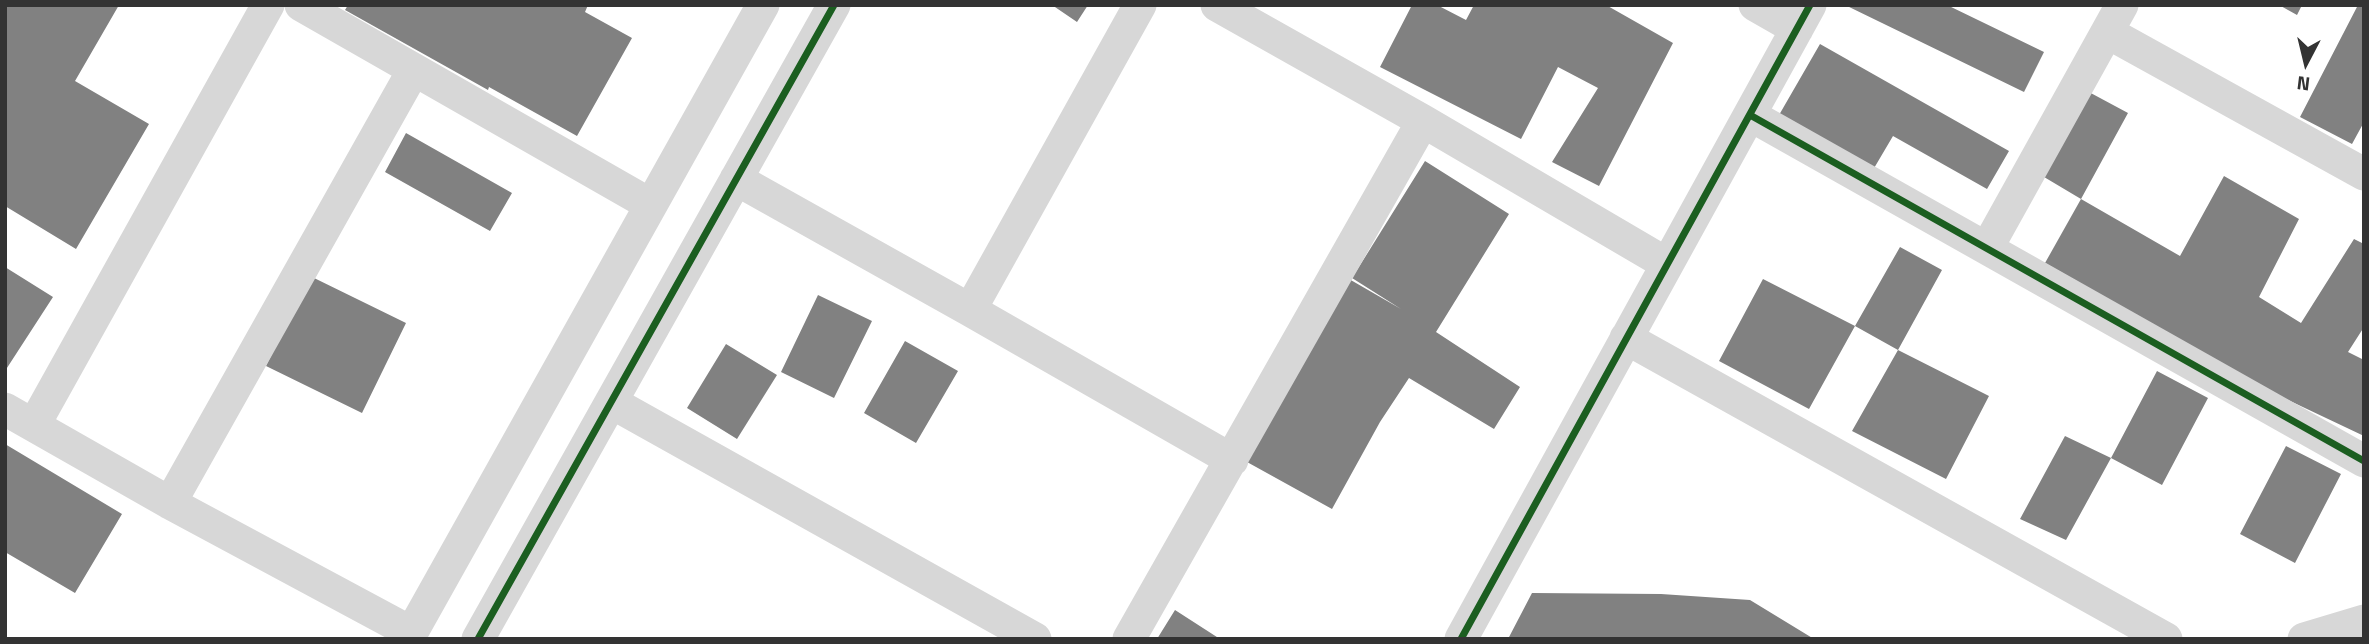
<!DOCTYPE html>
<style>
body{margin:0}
#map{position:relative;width:2369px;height:644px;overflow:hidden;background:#fff;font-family:"Titillium Web",sans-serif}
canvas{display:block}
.frame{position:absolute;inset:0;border:7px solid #333;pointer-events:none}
.north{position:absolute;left:2271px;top:28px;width:70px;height:70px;-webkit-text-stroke:5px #fff;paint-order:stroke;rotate:187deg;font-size:19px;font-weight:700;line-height:28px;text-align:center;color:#333}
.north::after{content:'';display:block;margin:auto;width:24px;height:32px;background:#333;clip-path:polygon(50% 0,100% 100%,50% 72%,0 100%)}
</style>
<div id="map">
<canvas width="2369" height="644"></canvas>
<div class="frame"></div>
<div class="north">N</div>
</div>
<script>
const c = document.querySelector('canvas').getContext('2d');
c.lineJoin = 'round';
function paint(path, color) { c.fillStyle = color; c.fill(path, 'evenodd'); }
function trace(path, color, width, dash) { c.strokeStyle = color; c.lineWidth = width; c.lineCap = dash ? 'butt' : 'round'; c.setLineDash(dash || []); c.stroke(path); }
paint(new Path2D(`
 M5,5H119L75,81L149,124L76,249L5,206Z
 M348,5H588L585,12L632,38L577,136L489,87L488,90L345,10Z
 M1052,5H1088L1077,22Z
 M1412,5H1437L1466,20L1474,5H1606L1673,43L1599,186L1552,162L1598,88L1558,67L1521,139L1380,67Z
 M1845,5H1947L2044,52L2024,92Z
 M2279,5H2302L2297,15Z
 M2358,5H2364V122L2352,144L2300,117Z
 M1820,44L2009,151L1987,189L1893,136L1870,175L1775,122Z
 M2087,91L2128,113L2081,199L2039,174Z
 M406,133L512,193L490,231L385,172Z
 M1425,161L1509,214L1436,332L1520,387L1494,429L1409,378L1380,422L1332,509L1247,462L1349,279L1401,309L1352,278Z
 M2224,176L2299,219L2259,297L2301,323L2354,239L2364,244V327L2348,352L2364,360V436L2269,391L2045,263L2081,199L2180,256Z
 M1900,247L1942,270L1898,350L1855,326L1809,409L1719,361L1763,279L1855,326Z
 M5,267L53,297L5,371Z
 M310,276L406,323L362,413L266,366Z
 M818,295L872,321L834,398L781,372Z
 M905,341L958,371L916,443L864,413Z
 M726,344L777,375L737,439L687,408Z
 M1898,350L1989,396L1946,479L1852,431Z
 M2157,371L2208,398L2162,485L2111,458Z
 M2065,436L2111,458L2066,540L2020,519Z
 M5,444L122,514L75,593L5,552Z
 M2286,446L2341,474L2295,563L2240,534Z
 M1532,593L1661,594L1750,600L1814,639H1508Z
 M1175,610L1220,639H1157Z`), '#818181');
trace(new Path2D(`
 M301,5L651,205
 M1217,5L1423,121L1667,264
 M1755,5L1797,29
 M2107,32L2364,174
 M1750,115L2364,461
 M736,179L970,310L1232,460
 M1987,248L2122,5
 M970,310L1140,5
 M1626,338L2166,639
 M611,402L1035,639
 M5,409L170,503L412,633
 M34,425L268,5
 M170,503L413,71
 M408,639L763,5
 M478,639L834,5
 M1129,639L1423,121
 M1461,639L1810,5
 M2304,639L2364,621`), '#d7d7d7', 33);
trace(new Path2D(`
 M1750,115L2364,461
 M478,639L834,5
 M1461,639L1810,5`), '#1b5e20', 7);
</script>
